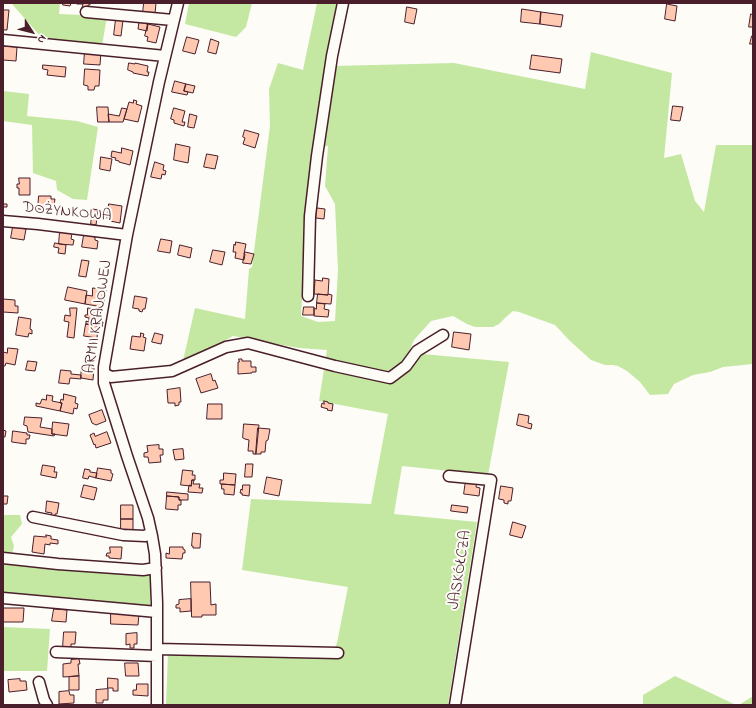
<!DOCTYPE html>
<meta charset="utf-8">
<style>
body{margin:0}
#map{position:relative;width:756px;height:708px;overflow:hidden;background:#fdfcf7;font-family:"Indie Flower",sans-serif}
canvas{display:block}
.frame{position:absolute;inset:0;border:4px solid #4a1f2b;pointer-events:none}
.north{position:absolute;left:12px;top:12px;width:40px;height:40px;-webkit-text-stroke:3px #fdfcf7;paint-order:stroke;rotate:126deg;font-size:11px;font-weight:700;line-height:16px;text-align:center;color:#4a1f2b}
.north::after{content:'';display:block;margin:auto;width:14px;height:18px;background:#4a1f2b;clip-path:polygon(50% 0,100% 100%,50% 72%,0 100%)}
</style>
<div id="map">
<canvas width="756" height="708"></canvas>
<div class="frame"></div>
<div class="north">N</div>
</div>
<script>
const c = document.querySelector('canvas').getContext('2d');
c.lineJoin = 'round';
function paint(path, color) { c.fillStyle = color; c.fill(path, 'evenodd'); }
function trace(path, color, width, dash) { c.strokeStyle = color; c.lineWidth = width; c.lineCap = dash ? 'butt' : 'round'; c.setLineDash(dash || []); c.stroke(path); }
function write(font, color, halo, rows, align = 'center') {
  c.font = font + ' "Indie Flower",sans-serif'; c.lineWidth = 4; c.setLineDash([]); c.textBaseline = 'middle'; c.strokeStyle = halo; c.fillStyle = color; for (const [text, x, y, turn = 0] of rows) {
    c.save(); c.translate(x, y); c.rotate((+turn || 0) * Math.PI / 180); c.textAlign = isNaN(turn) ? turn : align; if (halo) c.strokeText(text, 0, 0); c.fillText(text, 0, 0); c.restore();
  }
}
paint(new Path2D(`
 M3,3H60L59,14L107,16L102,46L41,37L12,4H3Z
 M189,3H252L246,27L236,37L185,24Z
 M317,3H340L304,262L301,316L318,322L335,321L338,270L335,204L325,186L328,146L322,147L334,66L454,63L585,89L591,52L672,73L664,158L681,154L695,201L704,212L716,145H753V364L723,367L710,372L693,375L674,384L668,394L650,395L640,382L627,371L618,366L613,365H605L591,360L570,341L555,325L519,312L513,311L505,318L499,324L493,327H475L467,324L453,316L431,321L414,340L410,349L423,354L509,362L488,475L402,466L394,514L477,522L448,705H166L168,653L331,656L337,643L348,587L242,570L251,499L371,504L388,414L319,401L327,350L299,348L233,336L182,365L195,308L245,319L249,269L252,267L270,126L269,89L278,63L303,70Z
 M3,91L29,94L27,116L77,121L98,127L87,200L73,199L57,190L56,181L33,173L32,125L3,121Z
 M3,515H20L22,524L11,537L14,546L12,553L3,552Z
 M3,562L152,572L150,607L3,596Z
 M3,627L50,629L47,671H3Z
 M675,676L736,705H643V695Z
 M753,696V705H739Z`), '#c4e8a2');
const building = new Path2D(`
 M63,3H71L70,6L63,5Z
 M77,3H90V5H88V8H82L83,4H77Z
 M144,3H156L155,14L143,13Z
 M667,4L677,6L675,21L665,19Z
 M407,7L417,9L414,24L405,22Z
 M522,9L541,12L540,24L521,22Z
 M3,10H9L7,30H3Z
 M541,12L563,15L561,27L540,24Z
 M751,14L753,15V27H749Z
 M116,19L123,20L121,36L114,35Z
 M143,21L146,22V24H148L147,31L138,29L139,22L143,23Z
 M148,24L160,27L156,43L147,41L148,37L145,36Z
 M752,36H753V44H750Z
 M187,37L199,40L195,54L183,51Z
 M211,39L219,42L216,54L208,52Z
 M3,46L17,47L16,61L3,60Z
 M85,51L101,52L100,65L84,64Z
 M532,55L562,59L560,73L530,69Z
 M129,63L135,64V63L148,66L147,72H149L148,76L133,73V72L128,70Z
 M43,65L66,67L65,77L47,75L48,70L43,69Z
 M85,69L100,70L99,86H95L94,90H88V86L84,85Z
 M175,81L186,84L184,91L188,92L187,95L172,92Z
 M186,84L195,86L193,93L184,91Z
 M134,100L137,101L136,104L142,106L138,122L124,119L129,102L133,103Z
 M673,106L683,107L680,121L671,120Z
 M97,107H108L109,122H98Z
 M122,108L127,109L123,122H109L108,114L119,116Z
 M174,108L185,111L182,122H185L184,126L174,123V120L171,119Z
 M190,114L197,116L194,128L188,127Z
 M245,130L259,134L255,148L243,144L245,138L243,137Z
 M176,144L190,147L188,163L174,160Z
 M122,148L133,151L130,165L119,162V161L115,160L116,158L111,157L112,151L121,153Z
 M207,154L218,156L215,169L204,167Z
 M101,157L112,159L110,171L100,169Z
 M155,162L164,165L163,170L166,171L165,175L162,174L161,179L151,177Z
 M19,178H30V195H19V188H17V184H19Z
 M39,196H51V199H55L54,205H51V209H38Z
 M3,197V204H7V207H3V209Z
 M109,204L122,206L120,223L110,221V218H107Z
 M317,208L325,209L324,219L316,218Z
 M93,209L98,210L96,225L91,224Z
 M13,227L26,229L24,240L11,238Z
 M60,231L72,233L71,239L74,240L73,245L59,244Z
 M84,235L95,237V240L98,241L97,249L82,247Z
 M161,239L172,241L170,253L158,251Z
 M236,242L246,244L244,254H245L244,260L235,258L236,252H233L234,244L235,245Z
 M55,243L66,245L65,254L58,253L59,248L54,247Z
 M180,245L192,248L190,258L178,255Z
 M213,250L225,252L222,265L210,262Z
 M245,252L254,254L251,264L243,263Z
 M82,260L89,261L86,277L79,276Z
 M323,278L329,279L328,295L314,294L315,280L322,281Z
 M68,287L87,291L85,304L65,300Z
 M93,288L106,290L103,307L85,304L86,295L92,296Z
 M318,294L328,295V294L332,295L331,304L317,303Z
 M135,296L147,298L145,309H143L142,312L139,311V309L133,308Z
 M3,299L15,300V306H18V313L3,312Z
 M317,303L325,304L324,309L329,310L328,317L314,316V308L316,309Z
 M304,307H314V315H303Z
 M70,308H77L74,338L67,337L69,322L64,321L65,315L70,316Z
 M88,308L101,310L99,321L103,322L102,327L86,324V321L89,322V318L85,317V315H87Z
 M19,317L31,319L30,329L32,330V334L29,333L28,337L16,335Z
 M86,324L98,326L97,338L84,336Z
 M454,332L471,334L469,350L452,347Z
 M141,333L144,334L143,337L146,338L144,351L130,349L132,336L140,337Z
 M155,333L163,335L161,344L152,342Z
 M8,348L18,349L15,365L6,363L5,366H3V352L7,353Z
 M239,359H242V361H251V367H256V372H252V373L238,374V362H239Z
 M28,361L37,362L35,371L26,370Z
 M82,366L94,368L93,380L81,378Z
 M61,370L71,371V374L81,375V379L70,378L69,384L59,383Z
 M211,374L213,381L215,380L218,388L201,393L196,379Z
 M180,388L181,402H179V405L175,406V403H168L167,390Z
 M64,394L76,397L75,403L78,404L77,409L74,408L73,414L60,411L62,403H60L61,399L63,400Z
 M47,395L53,396L52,401L62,403L60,411L36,406V403L40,404L42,399L46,400Z
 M324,401L328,402V403L333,404L332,411L327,410L328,409L321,407L322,403L324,404Z
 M208,404H222V419H207Z
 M102,410L106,421L96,425L92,423L89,415Z
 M519,414L529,416L528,423L532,424L531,429L517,425Z
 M25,417L42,418L40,427L52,429V434H55L54,436L28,432L27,426L24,425Z
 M53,422L69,424L67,436L52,434Z
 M244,424L259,425L256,454H253V451H248L249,440L245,439L243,438Z
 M258,428L270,429L268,440L266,441L265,452H261V454H256Z
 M3,430L6,431L5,437H3Z
 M13,431L27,433V435H30L29,439H26V444L12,442Z
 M107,432L111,443L96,448L95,444L94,445L90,435L94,433L95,436Z
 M159,445V449H163V455H160L161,462L149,463L148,457H144V453L148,452L147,446Z
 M183,449L184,459L175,460L173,450Z
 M246,464H253L252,477H245Z
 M43,465L55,467L54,472H57L56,478L41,475Z
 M98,468L111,470V473L113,474L111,481L96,478Z
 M85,469L90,470V472L97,473L96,478L89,476L88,479L83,478Z
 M183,470L193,471L192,475H195V480H192L191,486L181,485Z
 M224,473L236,474L235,485L220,484V480H223Z
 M267,477L282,480L279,496L264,493Z
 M192,480H194L193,484H200L199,488H203L202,493L188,492L189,485L191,486Z
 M466,480L477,482L476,487L480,488L479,496L464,494Z
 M222,484L235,485L234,495L224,494V489H222Z
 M84,485L97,488L94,500L81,497Z
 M243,485H250L249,496L242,495V493H240L241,489L242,490Z
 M501,486L513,488L511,501H508V504L504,503V500L499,499Z
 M167,492L188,494V500H179V497L167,496Z
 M3,496H8L7,504H3Z
 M167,496L179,497V500H181V505H178V510L166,509Z
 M47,501L59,503L57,514H55V517L51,516L52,513L46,512Z
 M121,505H133V519H121Z
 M452,505L468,507L467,513L451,511Z
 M121,519H133V531H121Z
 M513,522L526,526L522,538L510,535Z
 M193,533L201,534L200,548H193V546H192Z
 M46,535L51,536V539L58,540V544L50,543V545L45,544L44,554L32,552L34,536L46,537Z
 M110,547H122L121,559L109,558V556H106L107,553H110Z
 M170,547H183V549L185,550V553H183L182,559L166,558V553L169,554Z
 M191,582H210L211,605L216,604V615H202V617H192Z
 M191,599V611L180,612V608H176V605L179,604V600Z
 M3,608H24L23,622H3Z
 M54,609L67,610L66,622L52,621Z
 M111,612L139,614L138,625L111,624Z
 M64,632H76L75,644H71V647H63Z
 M137,633V644H134V648H130V644L126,645V634Z
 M79,659L80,664H78L79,676L63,677V664L71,663V660Z
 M125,663H138L139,676H126Z
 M79,676V690H69V677Z
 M108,678L118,679V691H113V688H108Z
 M20,679V681H26L27,690L9,692L8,680Z
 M137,684H148V696L133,695V690H136Z
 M108,689V700H103V703H96V690Z
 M69,691L70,695H74V703L59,704V692Z`);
paint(building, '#fec8b1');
trace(building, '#4a1f2b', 1);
const minor = new Path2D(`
 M86,12L173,20
 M3,40L165,56
 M3,221L38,224L127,235
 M308,296L310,216L317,156L332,56L343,3
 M104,373L111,377L172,371L226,347L248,343L335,366L390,378L406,366L417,351L443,335
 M449,476L491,480L455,705
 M33,517L123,535L145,536L151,533
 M3,558L58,564L143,570L156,568
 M3,598L157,612
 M157,649L338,653
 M56,652L157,656
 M39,682L44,700L47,705
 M157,705V603L155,554L152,536L148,518L127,456L104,383V367L127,235L159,82L178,3`);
trace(minor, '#4a1f2b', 13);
trace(minor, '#fdfcf7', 10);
write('16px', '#4a1f2b', '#fdfcf7', [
 ["DOŻYNKOWA",67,213,6],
 ["ARMII KRAJOWEJ",99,317,-81],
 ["JASKÓŁCZA",461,570,-81]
]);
</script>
